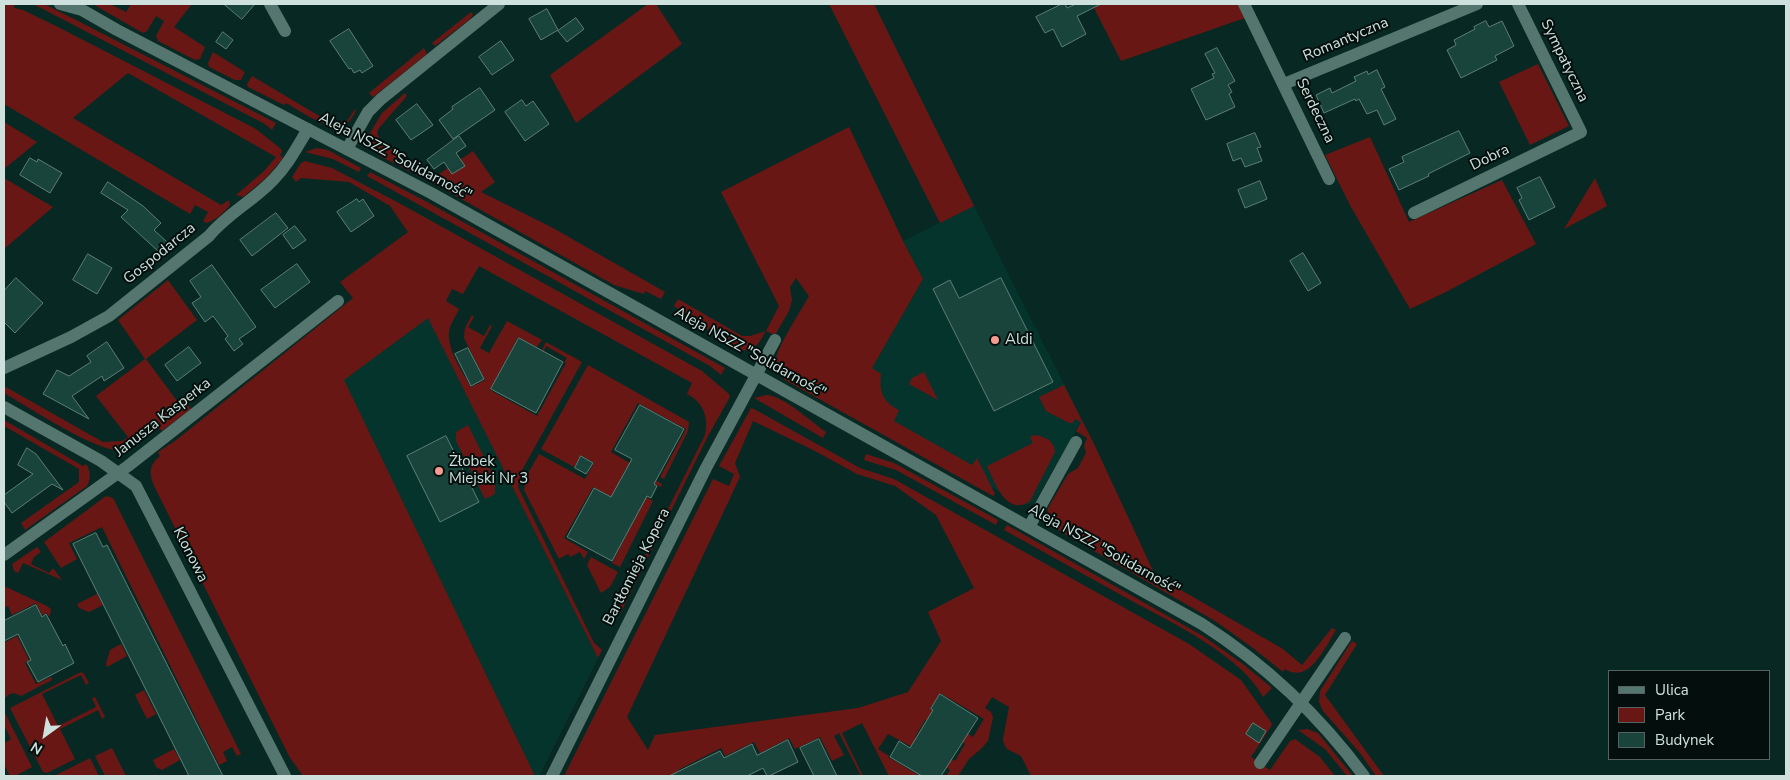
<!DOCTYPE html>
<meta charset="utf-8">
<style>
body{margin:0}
#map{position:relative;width:1790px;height:780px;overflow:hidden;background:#082923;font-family:"Nunito Sans",sans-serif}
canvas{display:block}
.frame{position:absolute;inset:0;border:5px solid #cfe1dc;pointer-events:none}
.legend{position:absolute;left:1608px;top:670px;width:162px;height:90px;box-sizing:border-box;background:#040f0d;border:1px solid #556360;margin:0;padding:6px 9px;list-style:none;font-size:15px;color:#cfe1dc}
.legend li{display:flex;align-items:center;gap:10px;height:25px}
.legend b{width:25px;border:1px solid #556360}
.north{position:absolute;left:20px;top:710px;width:50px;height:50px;-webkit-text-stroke:4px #040f0d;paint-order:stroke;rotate:212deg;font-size:14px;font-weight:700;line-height:20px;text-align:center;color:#cfe1dc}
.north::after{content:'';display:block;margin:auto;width:18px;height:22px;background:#cfe1dc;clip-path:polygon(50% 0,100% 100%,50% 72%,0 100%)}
</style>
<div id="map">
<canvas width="1790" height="780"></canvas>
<div class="frame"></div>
<ul class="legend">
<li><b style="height:6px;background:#54766e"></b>Ulica</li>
<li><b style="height:14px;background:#681714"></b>Park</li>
<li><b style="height:14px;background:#19443c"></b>Budynek</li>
</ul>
<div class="north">N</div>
</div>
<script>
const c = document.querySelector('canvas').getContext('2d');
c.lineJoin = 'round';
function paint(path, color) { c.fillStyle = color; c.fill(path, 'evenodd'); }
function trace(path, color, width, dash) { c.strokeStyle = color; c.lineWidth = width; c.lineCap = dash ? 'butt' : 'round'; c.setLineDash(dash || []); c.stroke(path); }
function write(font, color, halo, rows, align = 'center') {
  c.font = font + ' "Nunito Sans",sans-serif'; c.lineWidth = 4; c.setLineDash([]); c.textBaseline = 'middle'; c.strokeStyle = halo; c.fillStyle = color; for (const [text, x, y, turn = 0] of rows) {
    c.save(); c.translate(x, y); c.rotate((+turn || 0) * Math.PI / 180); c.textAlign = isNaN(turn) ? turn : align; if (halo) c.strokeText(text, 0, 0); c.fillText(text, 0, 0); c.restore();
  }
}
paint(new Path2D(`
 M974,206L1082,420L1034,503L1023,505L849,407L923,279L903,241Z
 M428,317L598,658L539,776H535L343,380Z`), '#05342d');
paint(new Path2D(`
 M4,4H14V8L23,10L58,27L256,129L281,149L282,152L280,155L283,158L267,177L243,197L236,195L264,171L276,157L128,73L73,118L221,205L229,200L230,205C225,212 215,221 206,223L203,221L208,212L195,205L190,214L4,104Z
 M33,4H44L78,21L276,123L272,130L265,124Z
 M95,4H110L126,12L131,4L139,5L140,4H192L174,27L205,47L200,59L195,60L158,41L156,36L164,21L156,16L147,31L143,33L96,6Z
 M648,4H656L682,44L576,123L550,75Z
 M829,4H874L974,206L940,223Z
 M1092,4H1238L1245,18L1121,61Z
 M471,12L473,15L469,20L435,46L432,43Z
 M424,48L427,54L373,97L369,93Z
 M213,52L245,72L241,80H235L209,67L208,63Z
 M1538,64L1569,126L1530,145L1499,82Z
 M252,76L331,123L347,121L355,109L356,110C354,115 351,120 347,123C331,134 301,111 286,103L284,105L248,87L247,84Z
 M405,93L407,96L379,128L377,133L382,144L436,176L473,151L495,182L481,192L553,228L665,292L661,299L645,291L644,294L614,285L433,183L378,155L380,153L372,144L370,133L382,113Z
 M4,122L37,142L4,169Z
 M849,127L903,241L923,279L872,368L881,374C879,392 883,402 899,410L894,421L972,465L977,458L995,494L993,496L785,380C780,375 775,370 775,363C776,348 801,311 809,296L796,278L790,287L792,300L789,311L775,335L766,331C757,346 752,357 732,346L674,306L678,299L742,336H750L766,331L779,306L721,192Z
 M1370,137L1409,222L1502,180L1536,244L1446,292L1410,309L1351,207L1325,155Z
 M317,148L328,150L361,168L359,172L333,159L305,152Z
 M305,161L332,168L399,203L702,371L729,394L730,397L708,436L620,614L615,611L621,603L705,435C709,417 703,402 687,394L692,383L479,266L463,294L452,289L446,301L459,309C456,316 451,323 449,331C447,350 462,371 471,387L485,380L464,338L465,328L472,315L474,317L468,327L484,336L490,325L492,326L480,348L489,353L507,321L542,340L537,347L518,337L490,390L537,416L566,363L564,362L567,358L546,346L544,351L542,350L546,342L582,362L521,472L518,487L594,643L602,650L598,658L428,318L344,380L535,776H303L289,756L154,486C149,473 149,465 160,456L158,452L175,441L353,298L340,282L408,232L390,206L349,182L301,178L296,182L292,177L301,163Z
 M370,172L429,203L725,368L721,375L710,366L367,176Z
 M4,178L53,207L4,249Z
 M1595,178L1607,206L1564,229Z
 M168,280L197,320L146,359L177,401L182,397L191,409L162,431L159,428C148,436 136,447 122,450C99,454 27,406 4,393V386L103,442L122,441L128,437L96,396L145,359L118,320Z
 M588,365L689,422L688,431L664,479L660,477L686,429L638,403L611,452L635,466L634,468L662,484L661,487L626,468L619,482L653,501L620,567L612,563L639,511L593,487L564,538L588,552L584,559L580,552L570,557L568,554L559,559L524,490L526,477L539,454L585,479L594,463L581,455L574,467L541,449Z
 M924,372L938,400L909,384L912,378Z
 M1064,385L1095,446L1155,575L1283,649L1302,665L1332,628L1336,630C1325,647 1309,685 1285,669L1283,672L1253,648L1215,621L1051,526L1047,519L1048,508L1068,474L1078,468L1086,453L1084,446L1087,438L1076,431L1081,422L1075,419L1073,423H1069L1046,411L1039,397Z
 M766,395C783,395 811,422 826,432L823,438L754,398Z
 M751,408L754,409L860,468L894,479L1189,644L1241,680L1271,722L1272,725L1251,757L1270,770L1290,741L1295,739L1320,757L1335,776H1031L1021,756L1007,749L1004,744L1003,739L1009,707L992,697L985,708L991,712L993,717L988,741L981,749L969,759L958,776H946L950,770L946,767L951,759L955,761L965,744L962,741L967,733L973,737L984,719L940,693L930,709L935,713L930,722L925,720L915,737L919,740L914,748L888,734L878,749L889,756L888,757L920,776L913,775L889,776L862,723L842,733L863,776H861L839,733L834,736L844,755L832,761L820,737L795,749L789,738L760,753L754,742L725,756L721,748L678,770L681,776H564L713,479L729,486L734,474L719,466ZM753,421L813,450L857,474L895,486L936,515L974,588L928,612L941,641L908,692L858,708L655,735L648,750L627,717L740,477L735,463Z
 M4,420L83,466L86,464C91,471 91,479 87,486L25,530L21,523L79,482V469L4,426Z
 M468,425L495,479V494L485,499L456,441V432Z
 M1034,435C1044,436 1055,441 1055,452L1030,501C1007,518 994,481 987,466L1033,443L1030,437Z
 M866,454L894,463L998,520L996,525L896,470L864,460Z
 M106,496L113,498L241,754L237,756L232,747L223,752L227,761L219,765L102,527L69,543L77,559L61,568L44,542Z
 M1007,525L1203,636L1243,664L1272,688L1263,697C1240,653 1164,619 1121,595C1082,573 1043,552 1004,530Z
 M37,547L41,552L34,557L31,564L49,573L53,568L62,580L23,563L18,573L14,571L12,564Z
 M591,557L618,572L610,587L601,593L587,565Z
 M4,586L47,606L51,609L50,615L48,616L47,613L42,615L36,603L12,615L8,606L4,608Z
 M97,594L103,605L89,612L79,608L77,604Z
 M17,636L29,660L25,663L36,684L51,677L52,680L21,696C13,691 9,693 4,699V643Z
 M1352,641L1357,644L1325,695L1384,776H1376L1360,753L1323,711L1319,702L1320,691Z
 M121,644L127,656L107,667L106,664L110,650Z
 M81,672L84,674L89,683L86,685L81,675L42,694L58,726L96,707L92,698L95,697L105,717L102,719L98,710L60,729L75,759L47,773L43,772L10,708Z
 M144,690L156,714L147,719L135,695Z
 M4,711L32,767L15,776H10L4,764V743L11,739L4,725Z
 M1307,729L1318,733L1322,738L1353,776H1347L1325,749L1298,730Z
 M112,748L126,776H105L95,756Z
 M174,749L180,760L162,770L156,767L153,760Z
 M90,758L99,776H54Z`), '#681714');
const building = new Path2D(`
 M224,4H255L242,19Z
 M1062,4H1065L1067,8L1076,4H1101L1077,16L1086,34L1062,47L1053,29L1045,33L1036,17Z
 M547,9L558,30L541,40L529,19Z
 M576,18L584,29L567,42L558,31Z
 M1486,21L1489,27L1502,21L1514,46L1495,56L1497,60L1461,78L1447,50L1456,45L1454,40L1475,29L1474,27Z
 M349,29L373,66L362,73L360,70L354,73L351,68L349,69L330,41Z
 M223,32L233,40L226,49L216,42Z
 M501,41L514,60L492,75L479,57Z
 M1217,48L1235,81L1228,85L1232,92L1229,94L1235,107L1206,120L1191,89L1214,78L1212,74L1215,73L1205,54Z
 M1377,70L1385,87L1381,89L1396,119L1384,125L1377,110L1367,114L1359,99L1356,101L1355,99L1324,113L1316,95L1330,88L1332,93L1356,81L1354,77L1367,71L1368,74Z
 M480,88L495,110L453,139L439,120L453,109L452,107Z
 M522,100L526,106L533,101L549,124L525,141L505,112Z
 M417,104L433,125L411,140L396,120Z
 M1459,131L1470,153L1428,174L1429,176L1399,190L1389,169L1404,162L1402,157Z
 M1255,133L1261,147L1257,148L1262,161L1245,167L1241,158L1233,161L1227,144Z
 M459,136L466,146L456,153L465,166L452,174L444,162L434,169L427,160Z
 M30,158L37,162L38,159L62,173L50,193L20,175Z
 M1540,177L1555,207L1529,220L1519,200L1522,198L1517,188Z
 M1260,181L1267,199L1245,208L1238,190Z
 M108,182L143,206L161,223L154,230L167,242L159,252L121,217L128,210L101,193Z
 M357,199L359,202L363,199L374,216L351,232L337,212Z
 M276,213L288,228L252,256L240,240Z
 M295,226L306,240L293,249L283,235Z
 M1303,253L1321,283L1308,291L1290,261Z
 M88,254L112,268L97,294L73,280Z
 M297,264L310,282L275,308L261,290Z
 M212,265L256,327L239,339L243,344L234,351L225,339L228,336L213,316L205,322L192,303L201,297L190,281Z
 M16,278L43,303L15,333L4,322V291Z
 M1001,278L1053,382L994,411L933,289L950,280L959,298Z
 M519,338L563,362L536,413L491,389Z
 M107,342L124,368L104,381L102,376L72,396L89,419L43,394L57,370L69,376L91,362L87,356Z
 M189,347L201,363L177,381L165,365Z
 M468,348L484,379L471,386L455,354Z
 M640,405L684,429L654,484L657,486L651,498L647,496L612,561L567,537L594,488L611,497L632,459L615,450Z
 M446,436L479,502L440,522L407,456Z
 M27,448L36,454L63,490L52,484L12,513L4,502V495L33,474L18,465Z
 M581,456L593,463L586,474L575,468Z
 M96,533L103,547L107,545L223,776H189L73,544Z
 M36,605L42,617L46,614L63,646L65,644L74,663L38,682L27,662L31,660L18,634L4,641V621Z
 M940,694L978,718L941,776H922L890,757L899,741L910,748L933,710L931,709Z
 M1253,723L1266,731L1259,743L1246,734Z
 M819,739L837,776H814L800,748Z
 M788,740L798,762L769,776H767L763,768L747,776H669L720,751L724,758L752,744L757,755Z`);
paint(building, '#19443c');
trace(building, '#5d7e76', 1);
trace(new Path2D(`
 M270,4L285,31
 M1244,4L1329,179
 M1284,84L1477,4
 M347,149L368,112L381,99L499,4
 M1414,213L1581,132L1518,4
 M4,368L71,337L109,316L209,236C227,214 253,201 273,180C288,165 297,147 308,129
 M4,407L101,461L136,486L285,776
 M1029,527L1076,442
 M4,555L128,466L338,301
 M1260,763L1345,638
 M552,776L706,468L775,340`), '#54766e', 12);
trace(new Path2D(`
 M60,4L82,10
 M75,4L82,10L117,30L431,193L1202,624C1266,665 1319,715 1364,776`), '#54766e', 12);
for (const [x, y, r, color] of [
 [995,340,5,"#f59c92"],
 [439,471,5,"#f59c92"]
]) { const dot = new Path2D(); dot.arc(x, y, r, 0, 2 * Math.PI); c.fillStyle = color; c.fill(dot); trace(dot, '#040f0d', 2); }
write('15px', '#cfe1dc', '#040f0d', [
 ["Romantyczna",1346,40,-23],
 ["Sympatyczna",1564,61,64],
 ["Serdeczna",1315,111,64],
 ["Aleja NSZZ \"Solidarność\"",395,157,28],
 ["Dobra",1490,158,-26],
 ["Gospodarcza",160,254,-39],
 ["Aleja NSZZ \"Solidarność\"",750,353,29],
 ["Janusza Kasperka",163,418,-38],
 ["Aleja NSZZ \"Solidarność\"",1104,550,29],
 ["Klonowa",190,555,63],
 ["Bartłomieja Kopera",637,567,-63]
]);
write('15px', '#cfe1dc', '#040f0d', [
 ["Aldi",1005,340],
 ["Żłobek",449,462],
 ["Miejski Nr 3",449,479]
], 'left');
</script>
